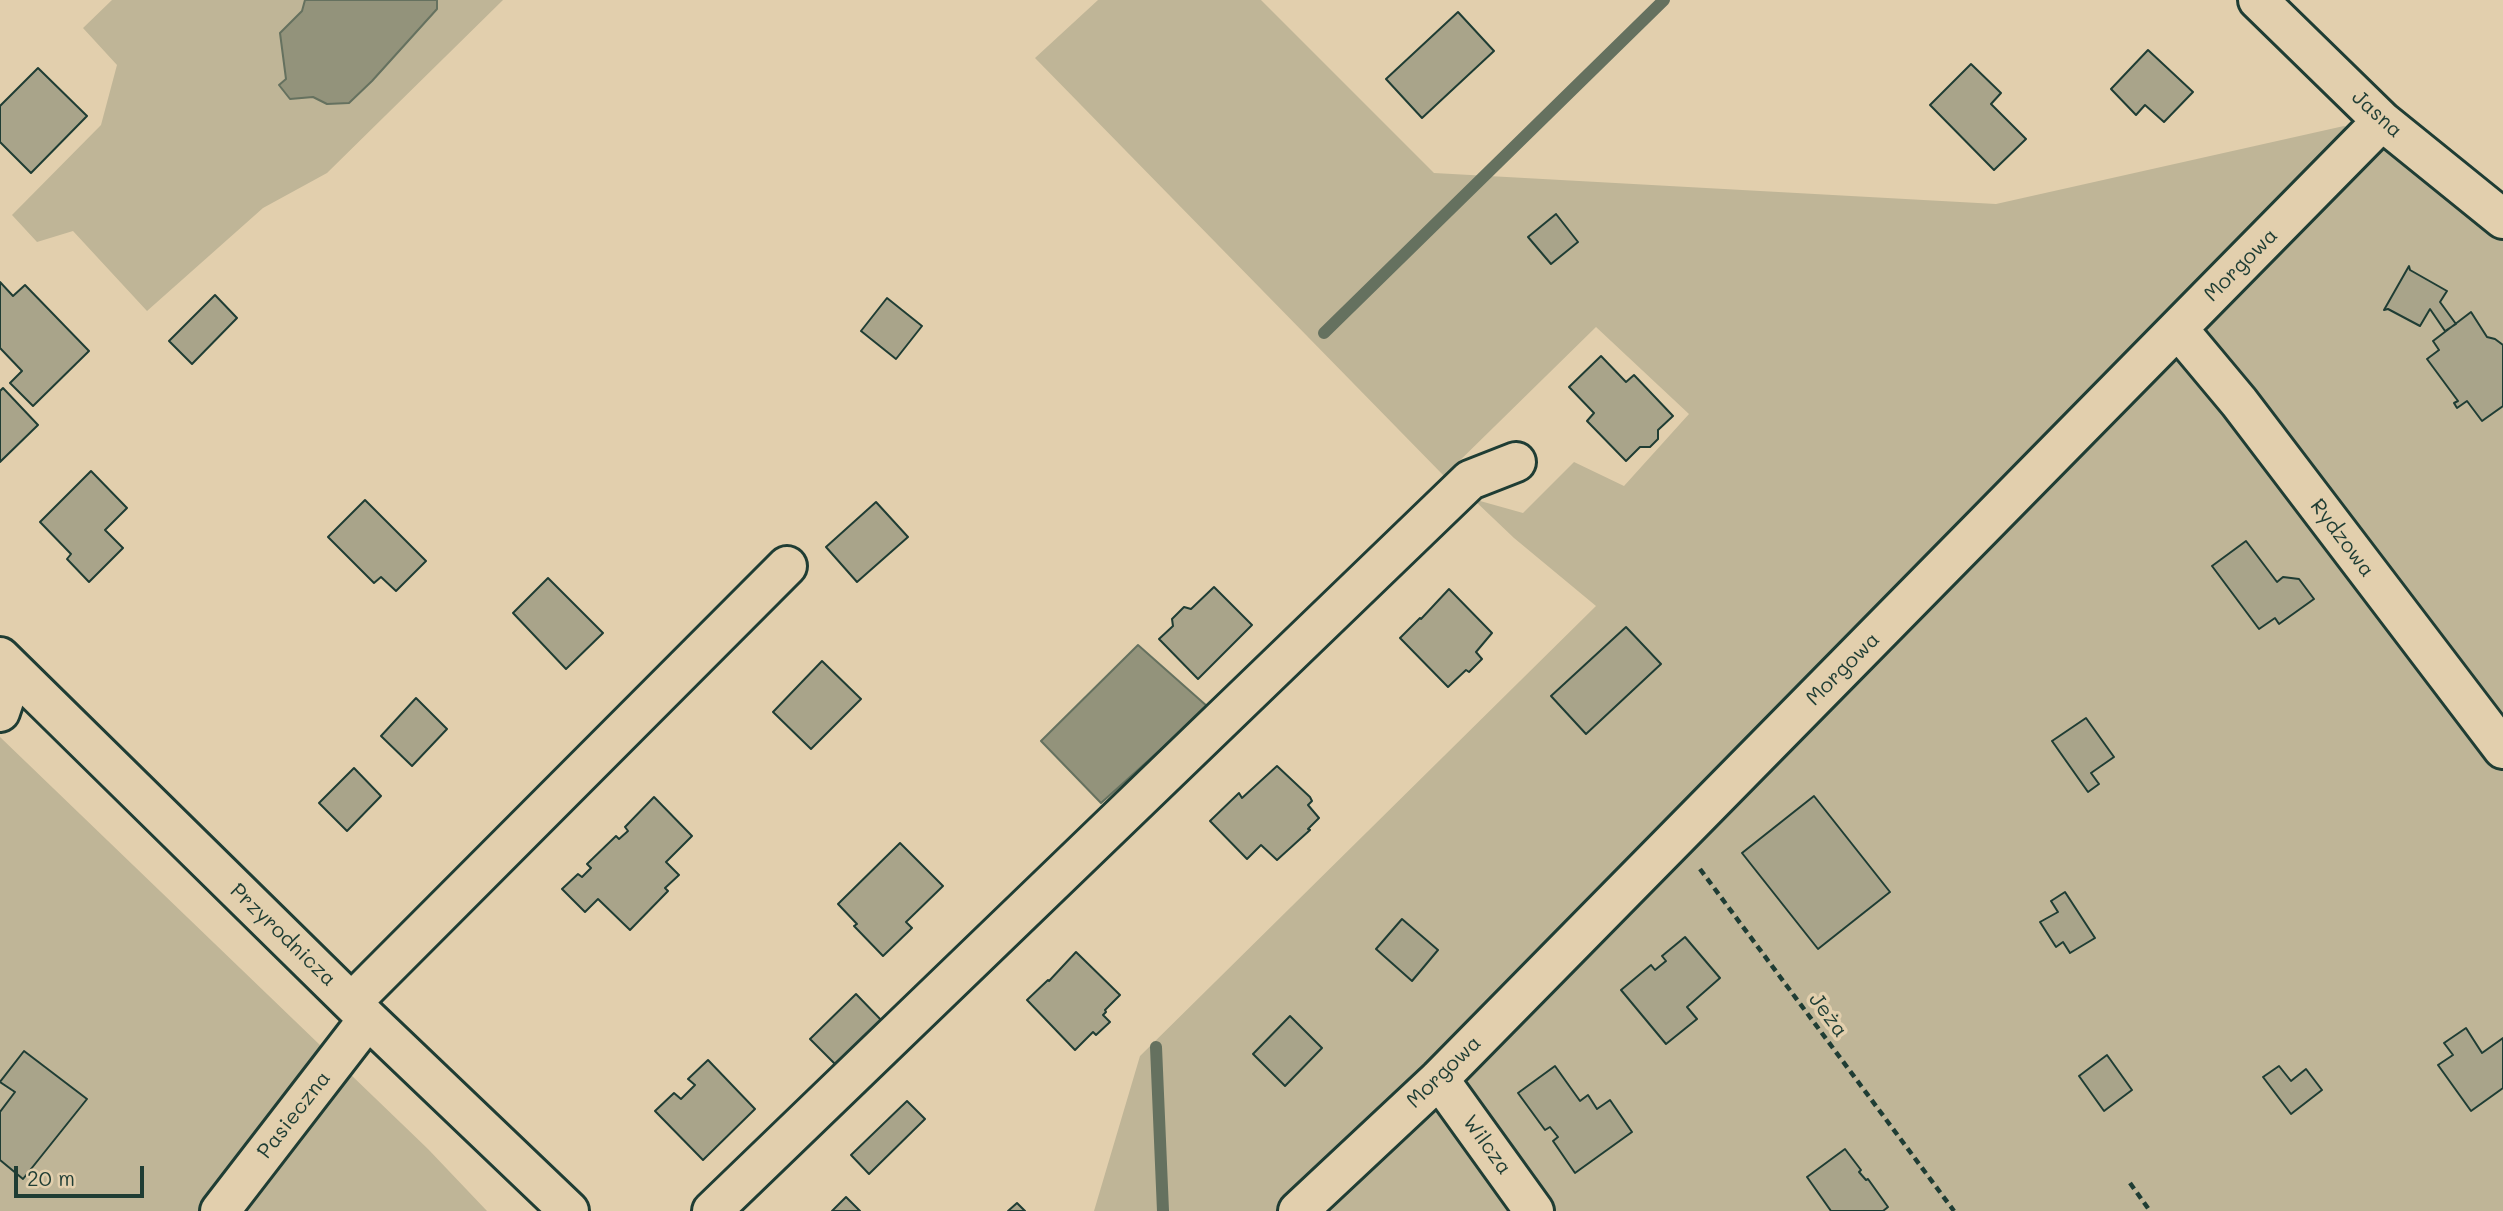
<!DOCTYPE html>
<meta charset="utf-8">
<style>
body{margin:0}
#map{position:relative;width:2503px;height:1211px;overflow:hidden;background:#e2cfad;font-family:Mali,sans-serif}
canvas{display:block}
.scale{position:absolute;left:14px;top:1166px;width:130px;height:32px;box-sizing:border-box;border:4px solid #1f3d34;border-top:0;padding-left:9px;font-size:21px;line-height:24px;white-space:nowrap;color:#1f3d34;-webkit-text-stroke:5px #e2cfad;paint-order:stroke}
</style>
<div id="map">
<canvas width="2503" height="1211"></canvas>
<div class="scale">20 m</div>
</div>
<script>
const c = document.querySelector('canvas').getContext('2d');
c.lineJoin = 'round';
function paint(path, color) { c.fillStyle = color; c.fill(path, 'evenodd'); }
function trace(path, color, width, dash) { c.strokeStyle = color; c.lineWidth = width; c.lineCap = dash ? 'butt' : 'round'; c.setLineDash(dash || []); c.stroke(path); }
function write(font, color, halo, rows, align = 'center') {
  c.font = font + ' Mali,sans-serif'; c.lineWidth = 7; c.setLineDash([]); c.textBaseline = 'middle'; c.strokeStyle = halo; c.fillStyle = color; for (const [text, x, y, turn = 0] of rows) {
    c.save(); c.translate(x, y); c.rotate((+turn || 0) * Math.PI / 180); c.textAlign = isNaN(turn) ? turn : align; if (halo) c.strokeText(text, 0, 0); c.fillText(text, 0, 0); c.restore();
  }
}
paint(new Path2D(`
 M112,0H503L327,173L263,208L147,311L73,231L37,242L12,215L101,125L117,65L83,28Z
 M1098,0H1261L1434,173L1996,204L2344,126L2503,191V1211H1094L1140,1056L1596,606L1514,538L1473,499L1523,513L1574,462L1624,486L1689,414L1596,327L1444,476L1035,58Z
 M0,737L428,1149L487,1211H0Z`), '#bfb597');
const water = new Path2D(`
 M305,0H437V9L372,81L349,103L327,104L313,97L290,99L279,85L286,79L280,33L302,11Z
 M1138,645L1208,707L1101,803L1041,741Z`);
paint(water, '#93937b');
trace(water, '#65715f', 2);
trace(new Path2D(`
 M1324,333L1664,0
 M1156,1047L1163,1211`), '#65715f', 12);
const building = new Path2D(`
 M1458,12L1494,51L1422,118L1386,79Z
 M2148,50L2193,92L2164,122L2145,105L2136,115L2111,89Z
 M1971,64L2001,93L1991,104L2026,139L1994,170L1930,105Z
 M38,68L87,116L31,173L0,142V106Z
 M1556,214L1578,242L1551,264L1528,237Z
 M2409,266L2410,270L2447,291L2440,302L2456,324L2445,331L2430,309L2420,326L2388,309L2384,310Z
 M0,282L13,296L25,285L89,351L33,406L10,383L22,371L0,348Z
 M215,295L237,318L192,364L169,341Z
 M887,298L922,326L896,359L861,331Z
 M2471,312L2487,337L2495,339L2503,345V406L2482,421L2467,401L2457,408L2454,403L2458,401L2427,359L2439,350L2433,341Z
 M1601,356L1626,382L1634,375L1673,416L1658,430V439L1650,447H1640L1626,461L1587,421L1594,413L1569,387Z
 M3,388L38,425L0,462V391Z
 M91,471L127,508L105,530L123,548L89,582L67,559L71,554L40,522Z
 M365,500L426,561L396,591L381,577L374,583L328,537Z
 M876,502L908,537L857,582L826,547Z
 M2246,541L2277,582L2283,577L2299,579L2314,599L2279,624L2275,618L2259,629L2212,566Z
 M548,578L603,633L566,669L513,613Z
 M1214,587L1252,625L1198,679L1159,639L1173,626L1172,619L1184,607L1191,609Z
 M1449,589L1492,633L1476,652L1482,659L1469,672L1466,670L1448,687L1400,638L1420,618L1421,619Z
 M1626,627L1661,664L1586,734L1551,696Z
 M822,661L861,699L811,749L773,712Z
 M416,698L447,729L412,766L381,736Z
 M2086,718L2114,757L2091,773L2099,784L2088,792L2052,741Z
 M1277,766L1310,797L1312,801L1308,805L1319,818L1308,829L1310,830L1277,860L1261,845L1247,859L1210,821L1239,793L1242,798Z
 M354,768L381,796L347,831L319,803Z
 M1814,796L1890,892L1818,949L1742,853Z
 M654,797L692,836L666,862L679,875L665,888L668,891L630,930L598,899L585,912L562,889L578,874L582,877L591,868L587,864L616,836L619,839L628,831L625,827Z
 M900,843L943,886L906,922L912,928L883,956L854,926L857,924L838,904Z
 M2065,892L2095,938L2070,953L2063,942L2056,947L2040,922L2058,912L2051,901Z
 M1402,919L1438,950L1412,981L1376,949Z
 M1685,937L1720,978L1687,1007L1697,1019L1666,1044L1621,990L1651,965L1655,970L1666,961L1662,956Z
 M1076,952L1120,995L1105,1010L1106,1012L1103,1015L1110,1022L1096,1035L1093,1032L1075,1050L1027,1000L1048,980L1049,981Z
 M856,994L883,1022L838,1067L810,1039Z
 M1290,1016L1322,1048L1285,1086L1253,1054Z
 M2466,1028L2482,1053L2503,1038V1088L2471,1111L2438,1065L2453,1055L2444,1043Z
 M24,1051L87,1099L23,1179L0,1160V1112L15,1092L0,1082Z
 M2107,1055L2132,1090L2104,1111L2079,1076Z
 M708,1060L755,1109L703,1160L655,1111L674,1093L681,1099L695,1085L688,1079Z
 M1555,1066L1580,1101L1588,1095L1597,1109L1610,1100L1632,1132L1575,1173L1553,1141L1558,1137L1550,1127L1545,1130L1518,1093Z
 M2279,1066L2291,1081L2306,1069L2322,1090L2291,1114L2263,1077Z
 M907,1101L925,1119L869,1174L851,1155Z
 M1845,1149L1861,1170L1859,1172L1866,1180L1868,1179L1888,1207L1883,1211H1831L1807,1177Z
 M846,1197L860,1211H832Z
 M1017,1203L1025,1211H1008Z`);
paint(building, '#a9a48a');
trace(building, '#1f3d34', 2);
const minor = new Path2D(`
 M2258,0L2382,121L2503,219
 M2178,329L2239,402L2503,749
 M0,657L368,1019L569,1211
 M0,712L14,671
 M352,1002L787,566
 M1439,1079L1534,1211
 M220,1211L368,1019
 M712,1211L1470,480L1516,462
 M1298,1211L1439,1079L2382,121`);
trace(minor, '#1f3d34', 44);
trace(new Path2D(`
 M1700,869L1954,1211
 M2130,1183L2150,1211`), '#1f3d34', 4.5, [7, 5]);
trace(minor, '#e2cfad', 38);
write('21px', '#1f3d34', '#e2cfad', [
 ["Jasna",2377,114,42],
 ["Morgowa",2241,265,-45],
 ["Rydzowa",2342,538,53],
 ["Morgowa",1843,669,-45],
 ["Przyrodnicza",283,935,44],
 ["Jeża",1828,1015,53],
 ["Morgowa",1444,1072,-44],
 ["Pasieczna",294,1115,-52],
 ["Wilcza",1487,1145,54]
]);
</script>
